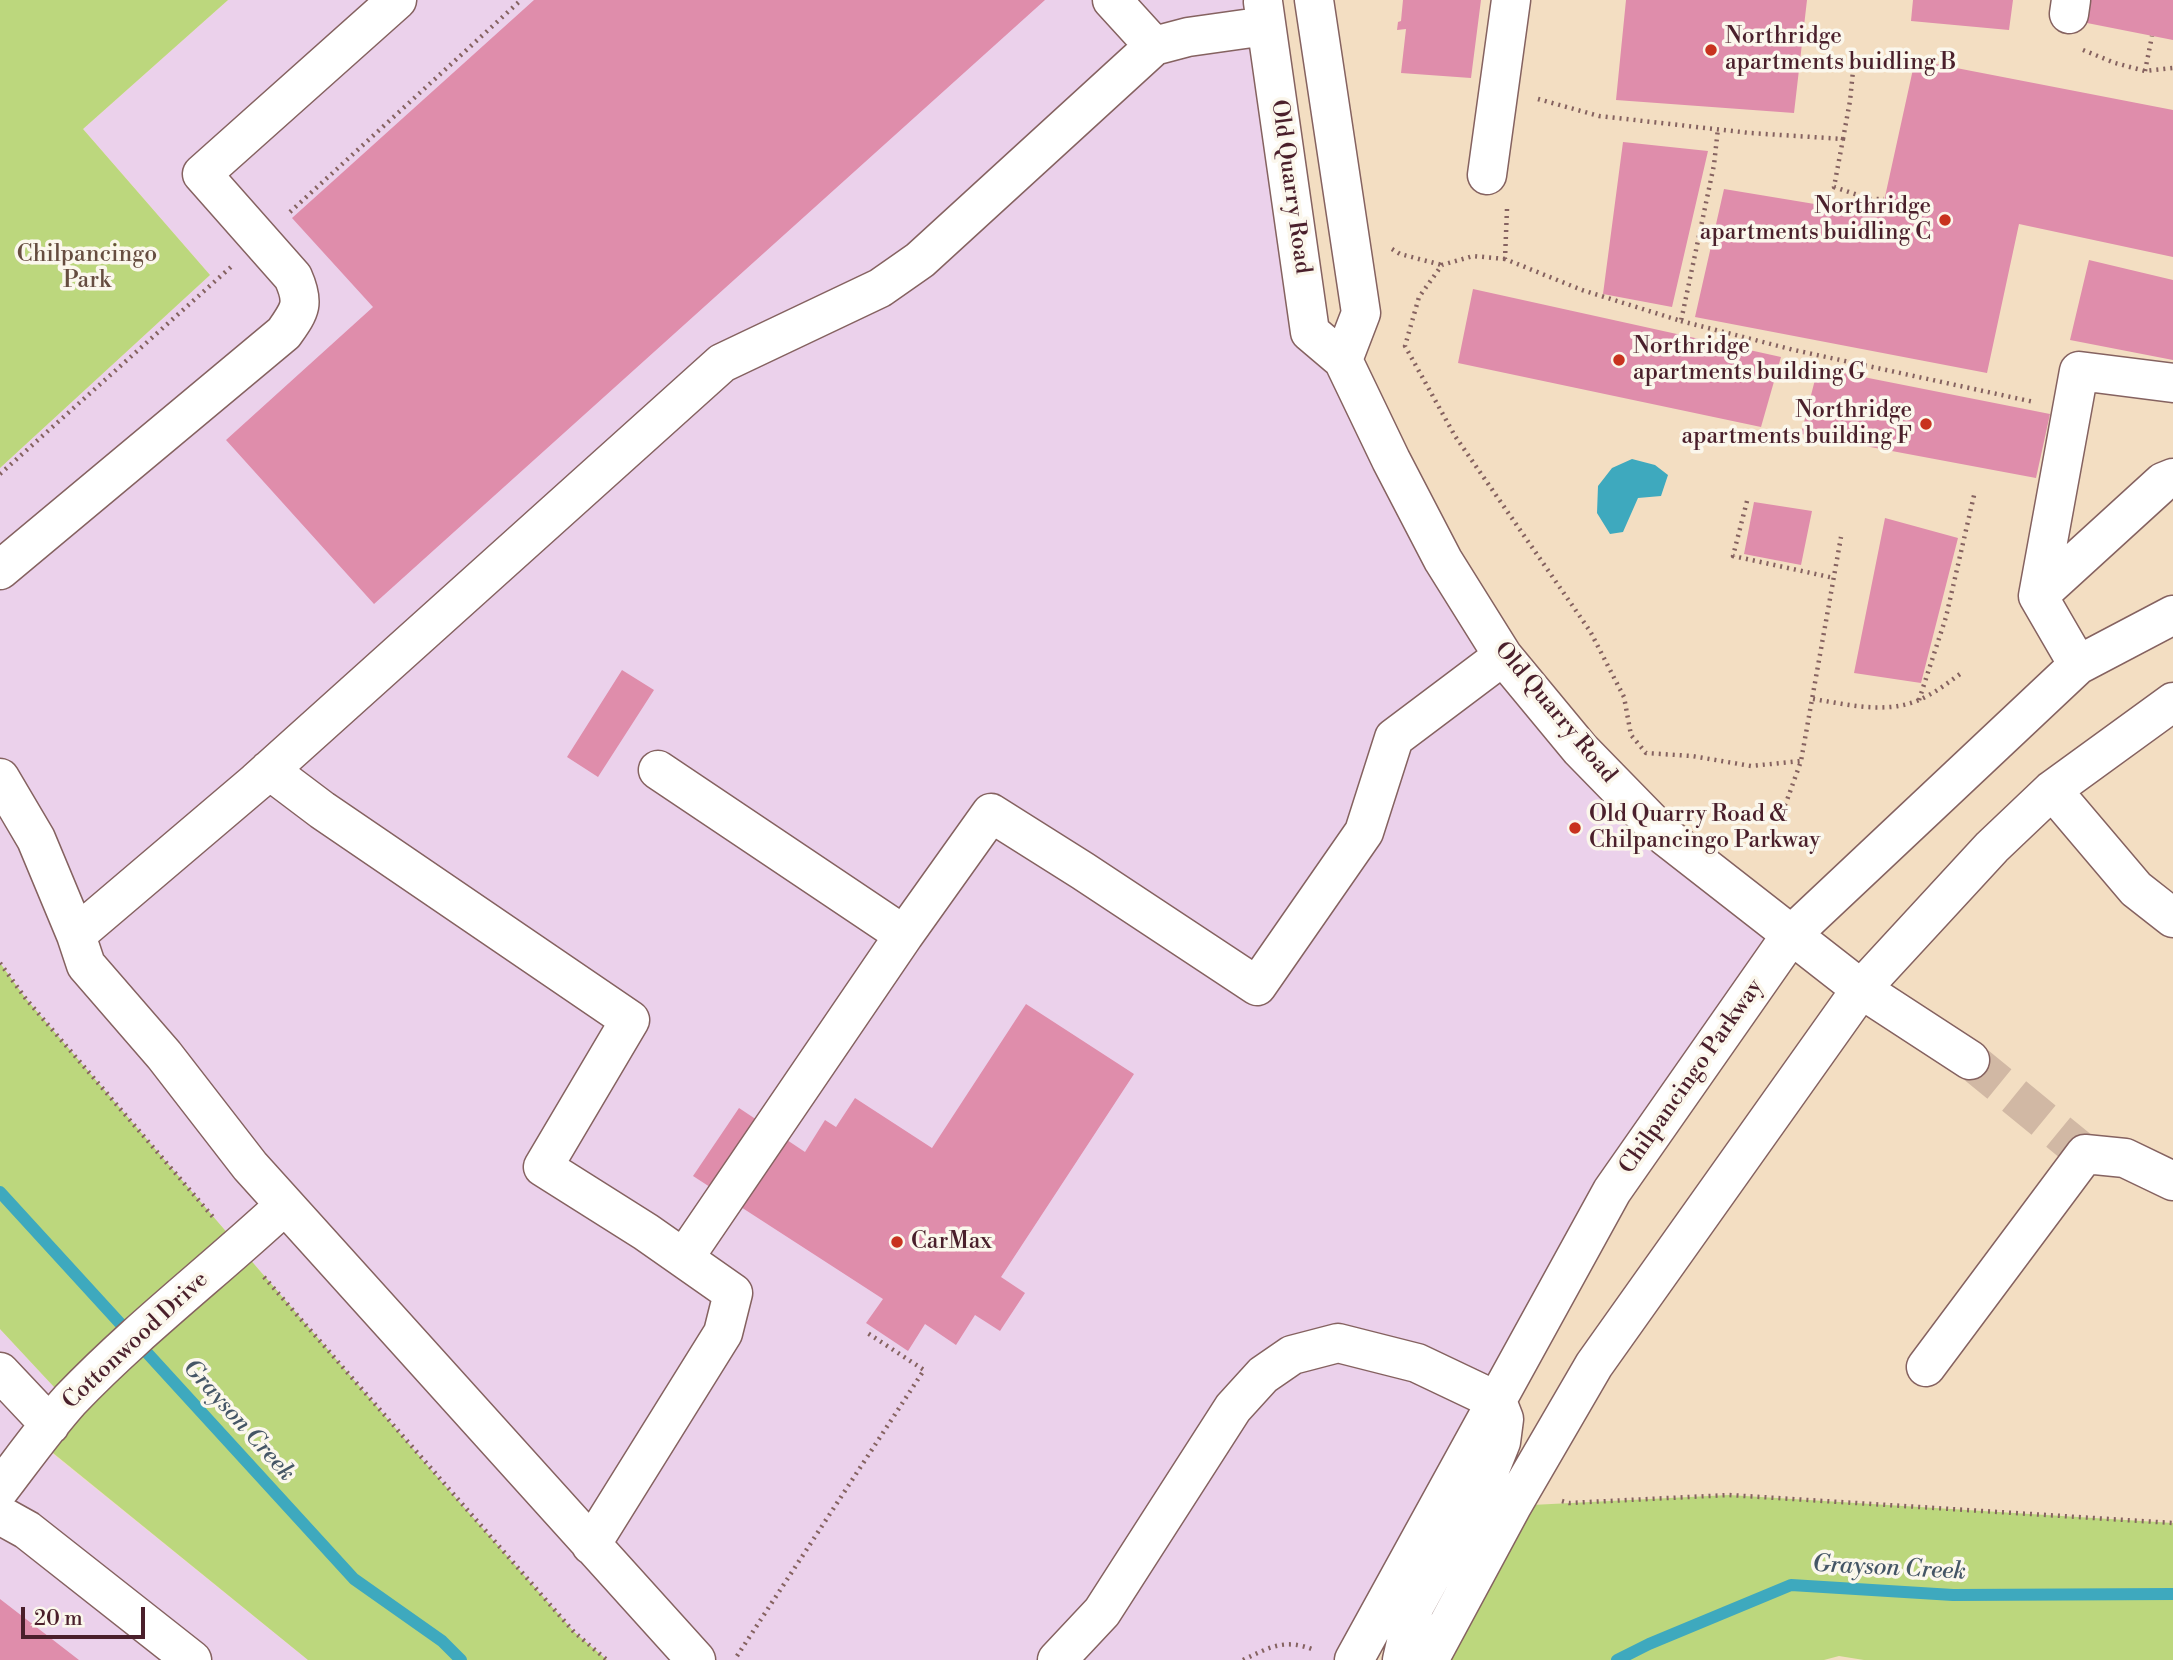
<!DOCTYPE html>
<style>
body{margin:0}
#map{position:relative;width:2173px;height:1660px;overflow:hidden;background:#f3dec2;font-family:"Libre Bodoni",serif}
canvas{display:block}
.scale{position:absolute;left:21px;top:1607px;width:124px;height:32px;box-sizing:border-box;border:4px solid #4a1f2b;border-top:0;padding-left:9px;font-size:21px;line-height:24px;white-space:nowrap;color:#4a1f2b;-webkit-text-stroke:5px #fbf7ec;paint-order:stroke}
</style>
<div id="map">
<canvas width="2173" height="1660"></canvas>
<div class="scale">20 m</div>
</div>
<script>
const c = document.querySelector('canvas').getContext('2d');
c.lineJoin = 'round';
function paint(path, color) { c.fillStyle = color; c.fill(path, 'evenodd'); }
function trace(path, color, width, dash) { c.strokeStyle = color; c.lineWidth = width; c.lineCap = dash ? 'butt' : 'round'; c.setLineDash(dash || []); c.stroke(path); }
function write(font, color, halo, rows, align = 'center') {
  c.font = font + ' "Libre Bodoni",serif'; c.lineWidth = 7; c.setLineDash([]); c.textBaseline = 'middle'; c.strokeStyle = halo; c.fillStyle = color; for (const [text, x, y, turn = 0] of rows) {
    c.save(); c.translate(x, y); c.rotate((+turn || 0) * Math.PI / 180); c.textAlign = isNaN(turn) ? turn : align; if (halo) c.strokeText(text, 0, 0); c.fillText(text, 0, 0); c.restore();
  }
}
paint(new Path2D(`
 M228,0H1262L1310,332L1503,656L1791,935L1612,1191L1354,1660H607L574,1632L439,1479L26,999L0,963V468L210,275L83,129Z
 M0,1329L68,1402L37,1441L308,1660H0Z`), '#ebd1eb');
paint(new Path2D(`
 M0,0H228L83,129L210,275L0,468Z
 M0,963L26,999L439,1479L574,1632L607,1660H308L37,1440L68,1402L0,1329Z
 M1729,1495L2173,1523V1660H1864L1839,1656L1824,1660H1429L1512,1506Z`), '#bcd77d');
paint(new Path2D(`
 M1632,459L1655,465L1668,475L1661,496L1638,498L1623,532L1610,534L1597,513L1598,486L1612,468Z`), '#3ea9be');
trace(new Path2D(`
 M0,1192L354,1579L442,1641L461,1660
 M1617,1660L1649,1644L1791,1585L1953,1595L2173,1594`), '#3ea9be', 12);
paint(new Path2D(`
 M534,0H1045L374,604L226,440L373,307L292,218Z
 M1403,0H1481L1471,78L1401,73L1406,29L1397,30L1398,22L1401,21Z
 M1626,0H1807L1794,113L1616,100Z
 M1913,0H2013L2009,30L1911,21Z
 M2090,0H2173V40L2087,23Z
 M1915,60L2173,110V257L2019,224L1987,373L1695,317L1724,189L1881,215Z
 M1623,142L1708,151L1672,307L1603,294Z
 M2089,260L2173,280V360L2070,340Z
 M1473,289L1781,357L1761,427L1458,363Z
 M1818,368L2050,414L2036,478L1801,434Z
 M1754,502L1812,511L1801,565L1744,554Z
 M1885,518L1958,538L1921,683L1854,673Z
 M622,670L654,690L598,777L567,757Z
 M1026,1004L1134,1074L1001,1277L1025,1293L1000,1331L975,1315L956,1345L925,1324L908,1351L866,1323L883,1299L693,1176L739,1108L805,1152L825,1120L836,1127L855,1098L932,1148Z
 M0,1599L79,1660H0Z`), '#df8dab');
trace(new Path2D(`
 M1970,1060L2085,1154`), '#d1b8a4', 38, [38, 19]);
const minor = new Path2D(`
 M1112,0L1154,46
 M1314,0L1361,313L1343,360
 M1263,2L1310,332L1343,360L1391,460L1443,560L1503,656L1580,749L1665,836L1861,989L1970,1060
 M2069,14L2071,0
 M1487,175L1511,0
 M0,570L284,333C300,310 305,304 293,277L202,174L397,0
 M2038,596L2163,482L2173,478
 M2078,665L2038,596L2079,371L2173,383
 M269,770L322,810L630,1020L543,1167L646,1232L733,1293L723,1333L591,1545
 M658,770L904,935L684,1258
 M0,778L36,839L76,935
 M2052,790L2136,889L2173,918
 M904,935L991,813L1083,871L1257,986L1364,832L1394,738L1503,656
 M1926,1367L2085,1154L2125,1158L2173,1181
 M0,1372L50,1425
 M0,1489C23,1459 45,1428 70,1400C137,1330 214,1271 285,1205
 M0,1515L27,1530L192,1660
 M696,1660L250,1166L164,1055L86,965L76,935L256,782L722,363L880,288L920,260L1154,46L1188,37L1266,26
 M1057,1660L1102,1612L1233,1408L1263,1375L1292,1355L1338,1343L1417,1363L1497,1401L1504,1419L1501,1442L1491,1467L1414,1607L1402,1660
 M1354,1660L1612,1191L1791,935L2078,665L2173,615
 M1429,1660L1512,1506L1594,1365L1861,989L1992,847L2052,790L2173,702`);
trace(minor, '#856260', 41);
trace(new Path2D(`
 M2083,50L2115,63L2145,71L2173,68
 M2145,71L2152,36
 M1538,99L1599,116L1750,133L1843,139L1834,187L1870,199
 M1843,139L1850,101L1854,61
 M1507,209L1505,259L1582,290L1681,321L1714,165L1718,128
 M290,212L521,0
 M1867,213L1870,199H1884
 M1392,249L1400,254L1442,265
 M1505,259L1473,256L1442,265L1419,297L1405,346L1455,436L1590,631L1624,697L1631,735L1646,753L1692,756L1751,766L1801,761
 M1681,321L1794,350L2034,402
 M0,474L232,266
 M1747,501L1733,556L1834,578
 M1813,699C1851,705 1892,716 1927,696C1939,690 1949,682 1960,674
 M1919,700L1946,617L1975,491
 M1761,848L1786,803L1801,761L1841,537
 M0,963L26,999L213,1217
 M264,1277L574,1632L607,1660
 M1562,1501L1569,1503L1729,1495L2173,1523
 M737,1656L924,1370L866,1332
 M1243,1660C1270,1647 1285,1638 1314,1650`), '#856260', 4.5, [2, 5]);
trace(minor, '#fff', 38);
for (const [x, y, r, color] of [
 [1711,50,7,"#c8321e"],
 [1945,220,7,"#c8321e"],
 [1619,360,7,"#c8321e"],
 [1926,424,7,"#c8321e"],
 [1575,828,7,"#c8321e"],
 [897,1242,7,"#c8321e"]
]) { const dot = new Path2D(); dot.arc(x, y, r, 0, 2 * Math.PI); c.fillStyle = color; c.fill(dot); trace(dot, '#fbf7ec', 2.5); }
write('23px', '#4a1f2b', '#fbf7ec', [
 ["Northridge",1725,37],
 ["apartments buidling B",1725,63],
 ["Northridge",1931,207,"right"],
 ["apartments buidling C",1931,233,"right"],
 ["Northridge",1633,347],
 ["apartments building G",1633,373],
 ["Northridge",1912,411,"right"],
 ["apartments building F",1912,437,"right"],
 ["Old Quarry Road &",1589,815],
 ["Chilpancingo Parkway",1589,841],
 ["CarMax",911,1242]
], 'left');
write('23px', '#4a1f2b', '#fbf7ec', [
 ["Old Quarry Road",1290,187,82],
 ["Old Quarry Road",1555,713,50],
 ["Chilpancingo Parkway",1692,1077,-55],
 ["Cottonwood Drive",136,1341,-43]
]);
write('23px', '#664d40', '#fbf7ec', [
 ["Chilpancingo",87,255],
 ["Park",87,281]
]);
write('italic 24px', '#455666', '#fbf7ec', [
 ["Grayson Creek",238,1421,48],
 ["Grayson Creek",1889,1569,3]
]);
</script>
